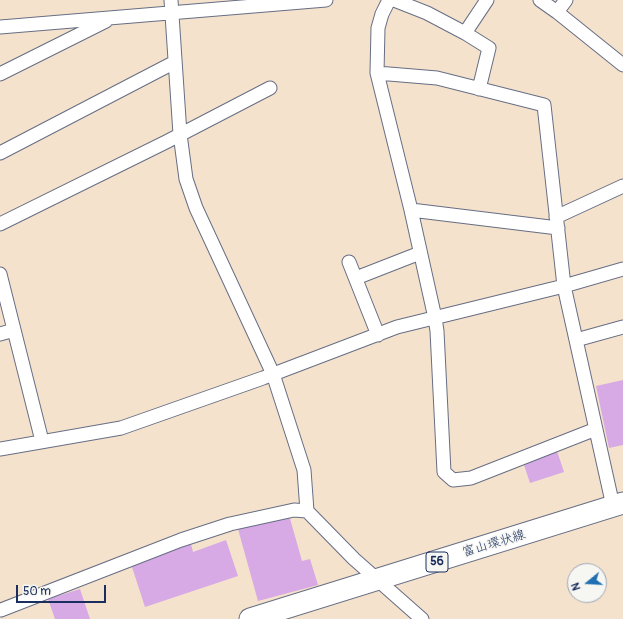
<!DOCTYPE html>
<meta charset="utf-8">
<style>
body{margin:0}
#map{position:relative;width:623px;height:619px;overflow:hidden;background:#f4e2cc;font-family:Pangolin,sans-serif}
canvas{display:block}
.north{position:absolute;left:567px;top:563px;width:40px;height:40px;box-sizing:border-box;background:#f6f6f2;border:1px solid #9ea6b7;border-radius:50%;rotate:252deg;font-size:11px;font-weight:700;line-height:16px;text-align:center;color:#1b2f5e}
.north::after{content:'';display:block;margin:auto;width:14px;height:18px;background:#1f6fb2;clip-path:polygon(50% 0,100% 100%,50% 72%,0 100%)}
.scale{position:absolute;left:16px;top:585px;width:90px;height:18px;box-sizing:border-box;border:2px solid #1b2f5e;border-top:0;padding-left:5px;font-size:12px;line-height:14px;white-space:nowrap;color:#1b2f5e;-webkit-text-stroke:3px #f6f6f2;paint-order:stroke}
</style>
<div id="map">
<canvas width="623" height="619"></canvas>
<div class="north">N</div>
<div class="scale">50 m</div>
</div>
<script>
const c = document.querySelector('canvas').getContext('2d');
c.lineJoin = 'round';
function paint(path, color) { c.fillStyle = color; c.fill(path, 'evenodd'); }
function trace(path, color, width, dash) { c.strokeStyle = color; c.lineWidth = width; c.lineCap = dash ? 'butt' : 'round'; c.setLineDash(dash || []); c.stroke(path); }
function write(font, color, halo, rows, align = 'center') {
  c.font = font + ' Pangolin,"Klee One",sans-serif'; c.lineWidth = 3; c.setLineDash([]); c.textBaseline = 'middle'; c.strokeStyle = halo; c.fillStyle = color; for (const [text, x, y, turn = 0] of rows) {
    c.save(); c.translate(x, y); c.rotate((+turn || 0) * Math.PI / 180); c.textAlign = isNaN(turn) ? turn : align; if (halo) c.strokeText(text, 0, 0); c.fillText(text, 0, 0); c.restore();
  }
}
paint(new Path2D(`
 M623,380V445L609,448L596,386Z
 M557,451L564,472L530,483L523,462Z
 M289,515L302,561L310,559L318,585L258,601L238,529Z
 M226,540L238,576L145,607L131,564L191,544L193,552Z
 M80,589L90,619H55L48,599Z`), '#d7a9e5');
const minor = new Path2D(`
 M171,0L180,134L186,179L196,208L273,374L304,470L307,511L354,559L422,619
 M394,0L427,13L465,33L487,0
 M540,0L557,12L623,65
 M557,12L566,0
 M0,27L326,0
 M465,33L489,48L479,89
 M377,73L378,28L382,14L389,0
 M0,74L106,21
 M0,153L175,62
 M411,210L558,228
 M556,217L623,186
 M0,224L166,142L270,88
 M349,262L378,335
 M0,274L42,441
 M356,278L420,253
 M0,334L14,330
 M576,340L623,327
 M596,429L471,478L453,480L444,472L437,331L435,318L411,210L377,73L437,78L544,105L564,286L613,506
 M0,449L121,428L263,378L397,327L564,286L623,269
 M1,610L181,540L230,524L294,510L307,511`);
const primary = new Path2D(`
 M250,619L623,503`);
trace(minor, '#676e84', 15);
trace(primary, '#676e84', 23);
trace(minor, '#fff', 13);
trace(primary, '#fff', 21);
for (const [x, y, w] of [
 [437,562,22]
]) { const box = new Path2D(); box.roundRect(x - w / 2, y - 10, w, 20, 3); c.fillStyle = '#f6f6f2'; c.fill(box); trace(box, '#1b2f5e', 1); }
write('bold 12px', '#1b2f5e', null, [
 ["56",437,562]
]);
write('13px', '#1b2f5e', '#f6f6f2', [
 ["富山環状線",494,544,-17]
]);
</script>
